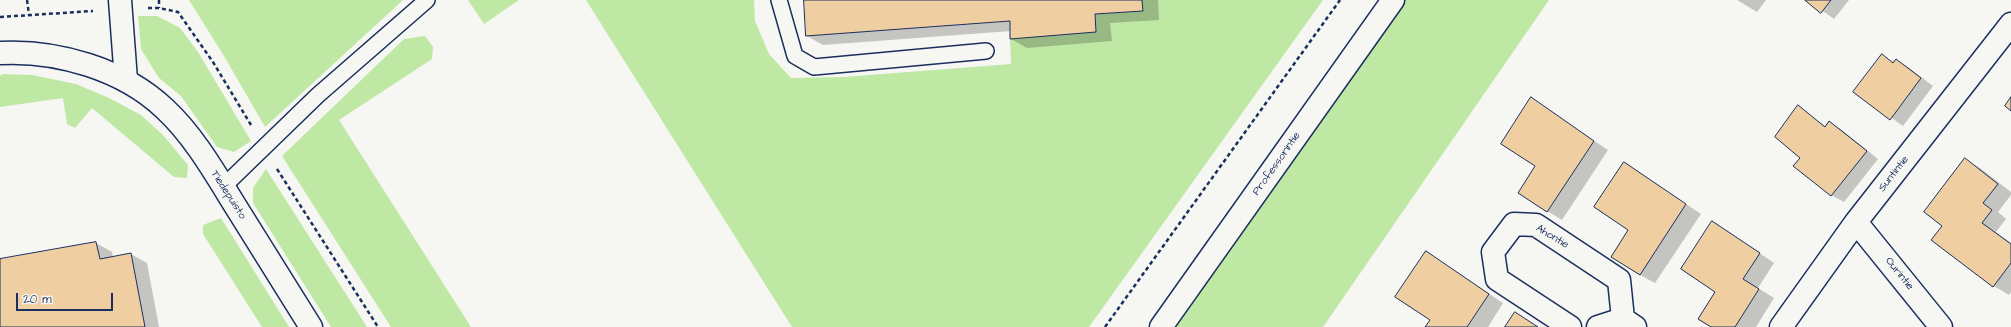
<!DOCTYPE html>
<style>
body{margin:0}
#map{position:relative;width:2011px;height:327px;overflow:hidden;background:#f6f6f2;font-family:"Architects Daughter",sans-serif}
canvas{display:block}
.scale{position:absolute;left:16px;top:293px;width:97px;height:18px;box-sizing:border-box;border:2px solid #1b2f5e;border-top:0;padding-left:5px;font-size:12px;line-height:14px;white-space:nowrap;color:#1b2f5e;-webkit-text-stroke:3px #f6f6f2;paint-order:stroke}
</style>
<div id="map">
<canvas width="2011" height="327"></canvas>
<div class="scale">20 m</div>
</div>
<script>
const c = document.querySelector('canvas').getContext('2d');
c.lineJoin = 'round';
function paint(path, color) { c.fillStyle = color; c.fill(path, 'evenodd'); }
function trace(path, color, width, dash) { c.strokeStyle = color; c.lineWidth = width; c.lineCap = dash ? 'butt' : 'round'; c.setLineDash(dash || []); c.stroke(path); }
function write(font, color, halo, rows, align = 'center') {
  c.font = font + ' "Architects Daughter",sans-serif'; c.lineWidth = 3.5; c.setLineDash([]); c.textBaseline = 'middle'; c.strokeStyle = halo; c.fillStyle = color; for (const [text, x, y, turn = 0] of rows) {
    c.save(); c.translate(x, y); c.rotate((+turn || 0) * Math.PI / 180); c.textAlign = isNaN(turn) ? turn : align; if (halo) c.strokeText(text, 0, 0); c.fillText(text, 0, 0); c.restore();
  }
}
paint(new Path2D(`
 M189,0H403L265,127L224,56Z
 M468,0H519L484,24Z
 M586,0H754L755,21L769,54L791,78L844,77L1011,64L1010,39L1095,32V14L1143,11L1142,0H1323L1089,327H792Z
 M1401,0H1549L1323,327H1169Z
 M138,16H157L180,28L198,52L251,141L234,152L217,147L181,96L159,78L141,49Z
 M425,36L433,47L432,59L339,120L471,327H391L282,156L404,39Z
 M2,74L32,75L76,84L109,98L141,115L163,135L188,165L187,178L174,177L92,108L75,128L67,124L63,98L0,107V76Z
 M266,169L367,327H331L253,203V188Z
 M221,218L289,327H262L203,234V225Z`), '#bfe8a4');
paint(new Path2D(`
 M805,0H1158L1159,20L1110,23L1112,41L1027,48L1011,39V31L823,45L807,36Z
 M1737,0H1766L1757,12Z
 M1807,0H1849L1834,19Z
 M1882,56L1894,62L1896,60L1908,67L1933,86L1903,126L1855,92Z
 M1531,99L1608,150L1562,220L1547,211L1537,166Z
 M1798,107L1826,127L1830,122L1842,130L1878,159L1844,202L1831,195L1802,158Z
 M1965,160L1980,168L2011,192V195L1998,212L2006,219L1996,232L2011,243V292L2009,295L1994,286L1933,240L1943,226Z
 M1624,163L1701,214L1655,283L1640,275Z
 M1727,231L1774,263L1758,288L1774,298L1756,327H1713L1717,291Z
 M96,243L112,252L113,257L131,254L147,263L159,327H0V260Z
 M1426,252L1503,303L1488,327H1426L1431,319Z`), '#0003');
const building = new Path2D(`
 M804,0H1142L1143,11L1095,14L1096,32L1010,39V21L806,36Z
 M1805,0H1831L1821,13Z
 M1882,54L1893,63L1896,59L1921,78L1890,120L1853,92Z
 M1531,97L1594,141L1547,212L1518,193L1535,166L1501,144Z
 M2011,97V111L2005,106Z
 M1798,105L1825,127L1829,121L1867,151L1831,196L1793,166L1800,158L1775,137Z
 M1965,158L1998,184L1983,203L1992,210L1982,223L2011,244V263L1993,287L1931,240L1942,226L1924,212Z
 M1624,162L1686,204L1640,275L1611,257L1628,230L1594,207Z
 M1712,221L1760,253L1743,279L1759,289L1735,327H1711L1698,319L1715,292L1681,269Z
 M96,242L100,259L131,253L145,327H0V259Z
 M1426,251L1489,294L1467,327H1425L1430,320L1395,297Z
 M1515,312L1538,327H1505Z`);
paint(building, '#efcea1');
trace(building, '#1b2f5e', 1);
const service = new Path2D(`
 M779,0L795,56L814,67L986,51
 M223,187L318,95L427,0`);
const minor = new Path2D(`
 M120,0L126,80
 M1856,222L1941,327
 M1570,327L1497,279L1493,252L1514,224L1536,225L1619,280L1623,319L1635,327
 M1598,327L1623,319
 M1781,327L1856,222L2011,24`);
const tertiary = new Path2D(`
 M0,53C57,50 123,69 165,109C194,136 215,173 236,207C261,247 286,287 311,327`);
const secondary = new Path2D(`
 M1161,327L1393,0`);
trace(service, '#1b2f5e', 18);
trace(minor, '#1b2f5e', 25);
trace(tertiary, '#1b2f5e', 25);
trace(secondary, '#1b2f5e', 25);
trace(new Path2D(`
 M27,0L29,15
 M159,0V8
 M148,8H159L178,12L213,62L251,125
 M0,17L93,11
 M277,169L378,327
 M1105,327L1340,0`), '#1b2f5e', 2.5, [4, 3]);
trace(service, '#f6f6f2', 15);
trace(minor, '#f6f6f2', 22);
trace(tertiary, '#f6f6f2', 22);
trace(secondary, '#f6f6f2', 22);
write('11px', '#1b2f5e', '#f6f6f2', [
 ["Professorintie",1277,164,-55],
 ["Suntintie",1894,174,-52],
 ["Tiedepuisto",228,195,57],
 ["Ahontie",1552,237,31],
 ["Ourintie",1899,274,51]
]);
</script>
